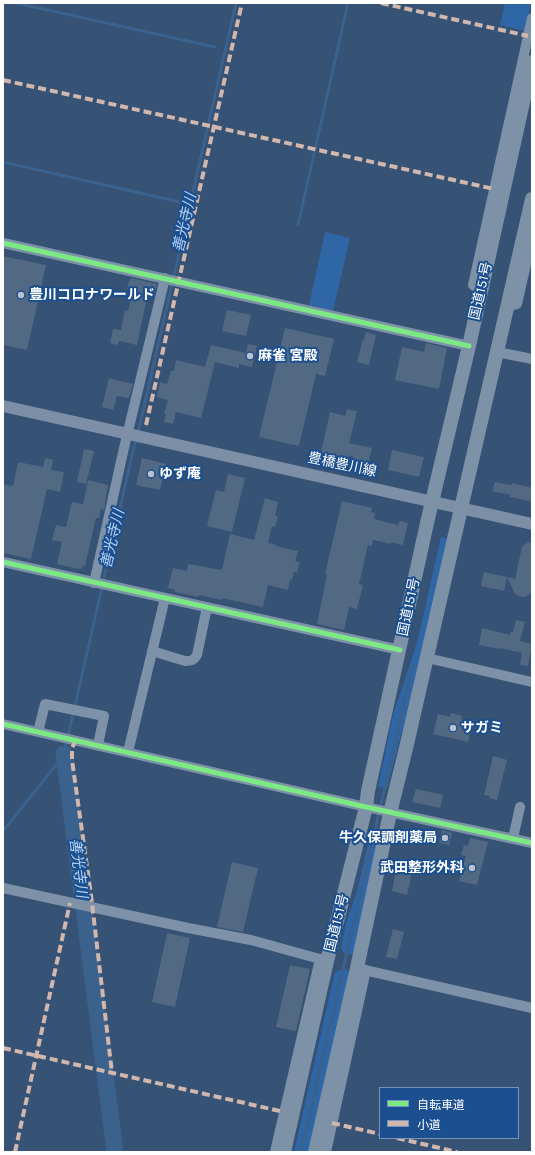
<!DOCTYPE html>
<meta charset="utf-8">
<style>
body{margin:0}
#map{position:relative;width:535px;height:1155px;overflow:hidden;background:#365274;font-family:Karla,"Noto Sans JP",sans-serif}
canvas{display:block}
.frame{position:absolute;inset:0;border:4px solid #fff;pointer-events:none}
.legend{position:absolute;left:379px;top:1087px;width:140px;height:52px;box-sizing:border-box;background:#1b4f8f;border:1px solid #7695bc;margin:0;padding:5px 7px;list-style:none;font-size:12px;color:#fff}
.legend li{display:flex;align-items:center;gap:8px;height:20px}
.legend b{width:20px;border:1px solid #7695bc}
</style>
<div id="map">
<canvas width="535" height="1155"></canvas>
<div class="frame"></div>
<ul class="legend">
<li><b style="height:5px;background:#7ce984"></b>自転車道</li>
<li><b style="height:5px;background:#d1b7ad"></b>小道</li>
</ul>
</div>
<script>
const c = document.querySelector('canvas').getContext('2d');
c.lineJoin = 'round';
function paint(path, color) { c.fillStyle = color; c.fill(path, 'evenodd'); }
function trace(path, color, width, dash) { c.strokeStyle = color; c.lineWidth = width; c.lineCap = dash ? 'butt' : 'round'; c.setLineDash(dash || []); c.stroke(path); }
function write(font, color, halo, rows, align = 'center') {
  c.font = font + ' Karla,"Noto Sans JP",sans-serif'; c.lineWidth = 4; c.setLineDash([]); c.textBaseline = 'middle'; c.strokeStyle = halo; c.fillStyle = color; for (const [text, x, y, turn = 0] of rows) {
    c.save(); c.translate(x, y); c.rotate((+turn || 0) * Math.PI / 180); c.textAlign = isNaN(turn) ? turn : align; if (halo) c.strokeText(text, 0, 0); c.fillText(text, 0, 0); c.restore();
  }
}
paint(new Path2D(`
 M505,3H531L525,31L500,25Z
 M325,232L350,238L333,311L309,305Z
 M441,537L450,539L419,681L402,732L387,788L378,787L393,715L417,643Z
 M371,831L382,834L356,953C350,955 345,956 341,949L346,923L357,891Z
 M344,969L347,970L351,976L311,1152H294L335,972Z`), '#2f66a5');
trace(new Path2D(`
 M16,3L215,47
 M3,162L180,202
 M298,225L348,3
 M138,433L236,3
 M3,831L56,765L64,754L136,438
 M301,1152L413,665`), '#3b618d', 3);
trace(new Path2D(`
 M64,754L115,1152`), '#3b618d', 17);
paint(new Path2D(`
 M3,256L46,265L27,350L3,345Z
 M131,278L157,284L154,295L148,293L137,345L119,341L118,345L110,343L113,329L121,330L125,310L128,311L133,290L127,289L129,281H130Z
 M227,310L251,315L246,336L222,331Z
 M285,328L334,339L325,376L316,374L299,446L259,437Z
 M366,332L376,335L369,365L357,362L363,339L364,340Z
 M426,343L447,348L439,389L395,380L402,347L424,352Z
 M248,344L257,346L252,367L239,364V368L215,362L201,418L176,412L173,424L164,422L166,414H164L168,400L157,397L160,382L167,384L171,371H174L176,360L205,367L211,345L246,353Z
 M109,378L133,384L129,398L117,396L113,410L102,407Z
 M347,409L357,411L349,443L372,448L367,469L351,465L353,455L341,460L334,461L326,458L321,452L330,412L345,416Z
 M84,449L94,451L86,484L77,482Z
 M392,450L424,457L419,477L388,470Z
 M45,458L53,460L51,470L64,472L60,492L47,489L31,559L3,553V484L13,486L18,462L43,467Z
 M142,458L166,464L160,490L136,485Z
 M228,474L245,478L232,532L207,526L216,490L224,492Z
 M88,480L108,485L104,510L101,509L99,518H96L85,566L83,565L82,569L80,568L79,569L57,564L62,542L52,540L56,525L66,527L72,502L83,504Z
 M495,482L511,485L512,483L532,488V502L510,497V495L492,491Z
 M265,498L278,502L275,516H278L275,527L272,526L268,543L277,545L276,546L298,551L295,561L300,562L297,572H294L292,580L290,579L288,590L268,585L263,607L222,598V600L199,595L198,597L175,592V590L168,588L173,568L187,571L188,564L222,570L230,534L254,540Z
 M342,501L372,508L371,512L375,513L374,519L398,525L400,521L408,523L403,545L391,542V544L373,540L372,546L368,545L359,584L363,585L357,609L349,607L344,630L317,624L327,574H325Z
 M532,541V588L530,594L527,596L523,597L519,596L515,594L507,577L515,579L522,547L525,544Z
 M484,572L507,577L504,591L481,586Z
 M516,620L525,622L520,641L532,644L528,666L520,665L522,653L500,648V649L479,645L482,628L510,635L511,632H513Z
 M451,713L462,716L461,719L472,722L468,742L433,734L438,714L450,717Z
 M493,756L507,760L497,800L489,798L490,796L484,795Z
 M416,789L443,795L440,808L412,802Z
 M442,830L452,833L449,845L439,843Z
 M470,838L488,842L477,885L459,881L466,856L461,855L464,845L468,846Z
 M232,862L258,868L243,932L217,927Z
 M397,865L413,868L407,895L392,891Z
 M393,929L404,932L397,959L386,957Z
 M167,933L190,938L175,1007L152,1002Z
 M290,965L310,969L296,1031L276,1027Z`), '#526984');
trace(new Path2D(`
 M3,243L469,346
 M481,291L473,285L532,18
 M508,306L517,304L532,238
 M497,352L532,359
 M3,562L400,650
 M94,583L124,448L165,278
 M152,651L185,661C192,661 194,660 197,655L207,607
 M427,658L532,682
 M3,724L366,807L532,843
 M38,732L45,704L104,716L98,745
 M128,752L165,598
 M513,838L520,807
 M3,888L188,928L251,940L327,961
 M360,969L532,1008
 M275,1152L320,959
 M326,1152L366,970`), '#7d92a8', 10);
trace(new Path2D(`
 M3,406L532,524`), '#7d8ea7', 12);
trace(new Path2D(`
 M284,1152L327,961L366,807L368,791L427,523L469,346L532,62
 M315,1152L357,968L390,813L407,744L532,199`), '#7e92a7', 14);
trace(new Path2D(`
 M381,3L528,36
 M3,80L494,189
 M146,425L242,3
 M76,740L72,748V760L91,895L112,1073
 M3,1048L284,1112
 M332,1123L380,1134
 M397,1138L457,1152
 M15,1152L70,903`), '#d1b7ad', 4, [8, 4]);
trace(new Path2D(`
 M3,243L469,346
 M3,562L400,650
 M3,724L366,807L532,843`), '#7ce984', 5);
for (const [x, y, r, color] of [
 [21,295,4,"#b9c2ce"],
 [250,356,4,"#b9c2ce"],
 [151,474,4,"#b9c2ce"],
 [453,728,4,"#b9c2ce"],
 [445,838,4,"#b9c2ce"],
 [472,868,4,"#b9c2ce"]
]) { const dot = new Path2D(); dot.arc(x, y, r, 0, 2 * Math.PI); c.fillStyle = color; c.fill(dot); trace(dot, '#1b4f8f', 1.5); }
write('14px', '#fff', '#1b4f8f', [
 ["国道151号",481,291,-77],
 ["豊橋豊川線",342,465,12],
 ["国道151号",409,607,-78],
 ["国道151号",337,923,-76]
]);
write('bold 14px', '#fff', '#1b4f8f', [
 ["豊川コロナワールド",29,295],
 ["麻雀 宮殿",258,356],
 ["ゆず庵",159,474],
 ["サガミ",461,728],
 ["牛久保調剤薬局",437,838,"right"],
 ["武田整形外科",464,868,"right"]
], 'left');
write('italic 15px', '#b5d3f5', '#1b4f8f', [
 ["善光寺川",185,223,-77],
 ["善光寺川",113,539,-77],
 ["善光寺川",78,868,83]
]);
</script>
